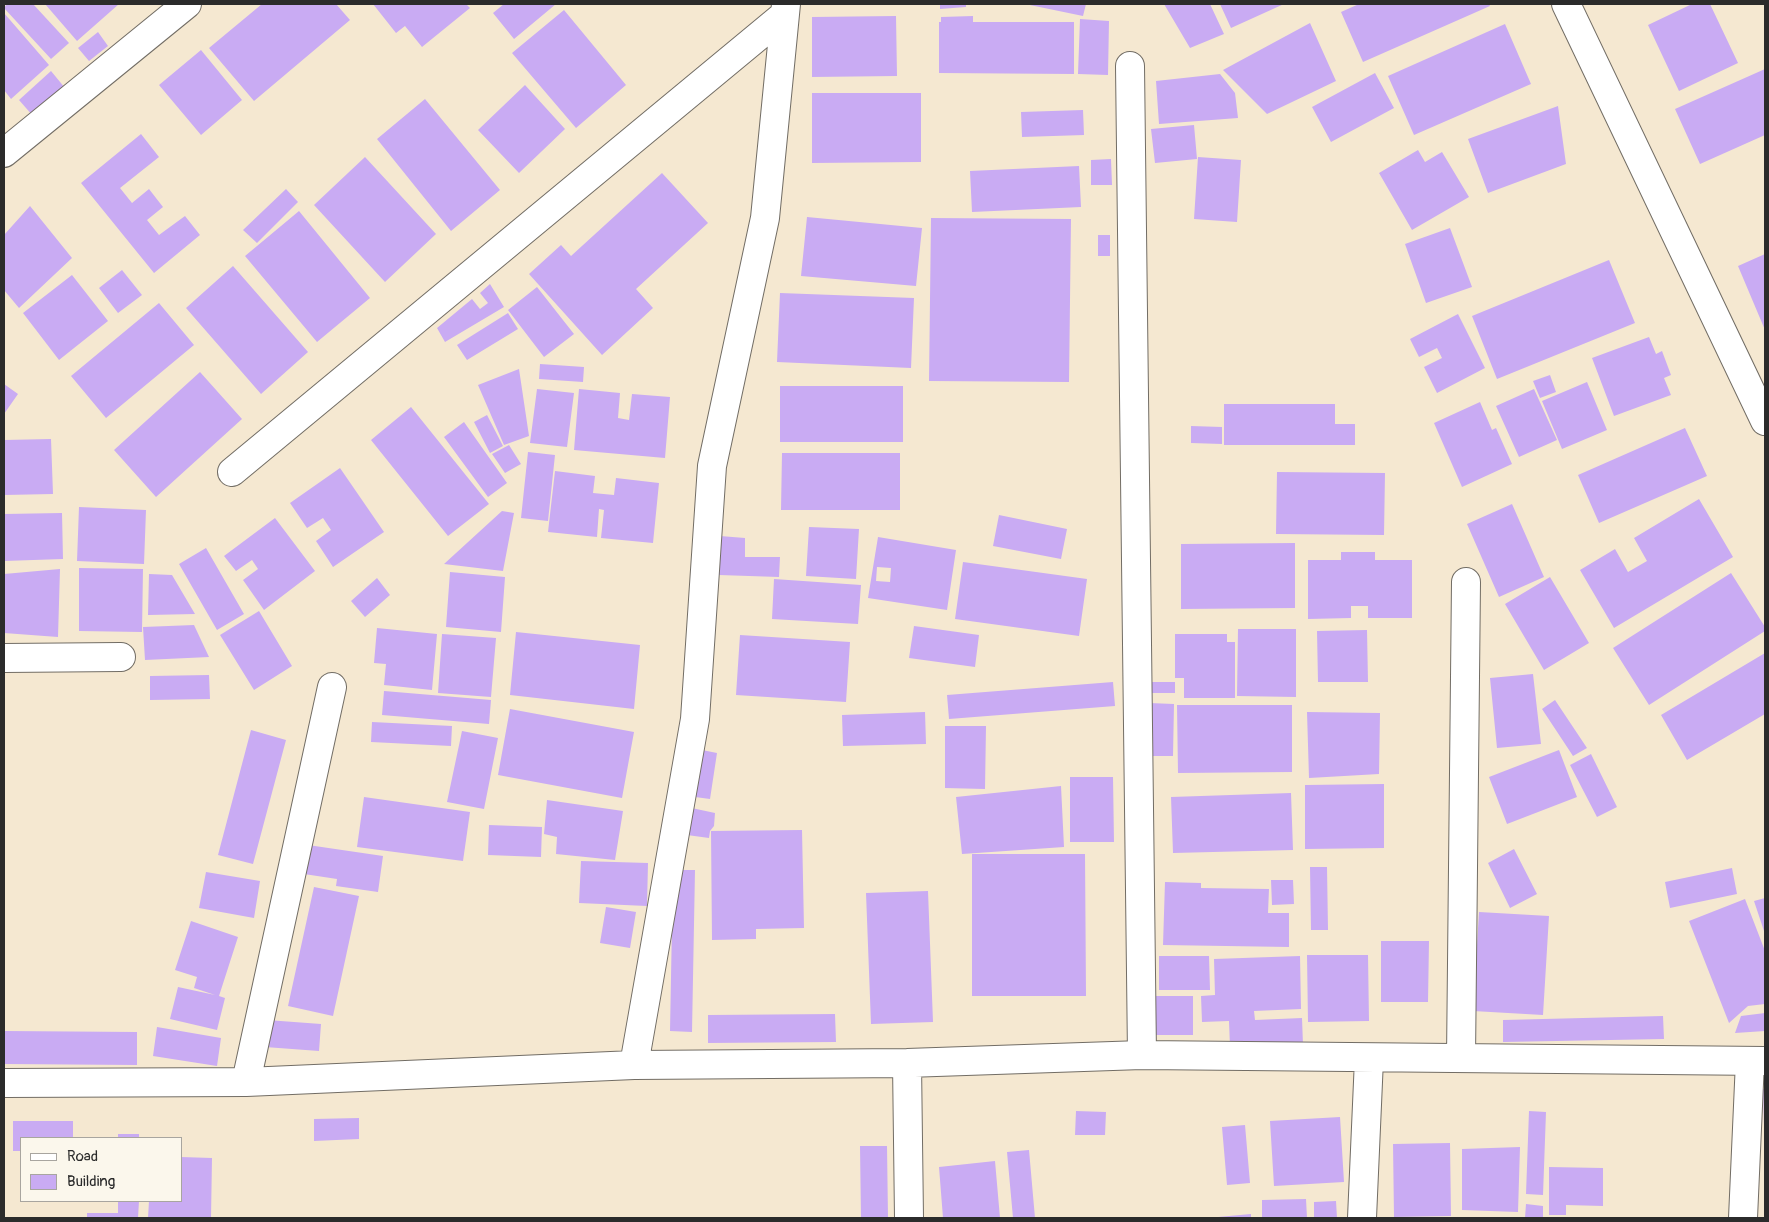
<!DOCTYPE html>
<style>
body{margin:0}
#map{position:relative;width:1769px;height:1222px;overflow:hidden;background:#f5e8d1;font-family:Pangolin,sans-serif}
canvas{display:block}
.frame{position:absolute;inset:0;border:5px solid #2b2b2b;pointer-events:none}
.legend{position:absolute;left:20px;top:1137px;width:162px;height:65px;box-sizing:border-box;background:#fbf7ec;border:1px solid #a8a59f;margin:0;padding:6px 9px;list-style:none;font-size:15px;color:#2b2b2b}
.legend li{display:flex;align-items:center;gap:10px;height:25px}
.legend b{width:25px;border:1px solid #a8a59f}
</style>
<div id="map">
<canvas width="1769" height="1222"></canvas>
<div class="frame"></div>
<ul class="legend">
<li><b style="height:6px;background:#fff"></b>Road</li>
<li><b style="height:14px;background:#c9abf3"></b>Building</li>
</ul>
</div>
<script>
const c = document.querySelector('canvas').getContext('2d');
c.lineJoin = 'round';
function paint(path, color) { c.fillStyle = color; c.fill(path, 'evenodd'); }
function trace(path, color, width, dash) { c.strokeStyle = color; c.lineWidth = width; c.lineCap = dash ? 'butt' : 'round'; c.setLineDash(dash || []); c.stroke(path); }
paint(new Path2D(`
 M7,4H33L69,43L51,59L4,8Z
 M45,4H119L77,41Z
 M262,4H336L350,20L254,101L209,48Z
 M373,4H466L470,8L422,47L405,26L396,33Z
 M504,4H556L514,39L493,13Z
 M940,4H966V7L940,9Z
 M1025,4H1086L1083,16Z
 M1164,4H1210L1224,34L1190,48Z
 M1220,4H1284L1231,28Z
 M1359,4H1489L1490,6L1363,62L1341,12Z
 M1692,4H1710L1738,63L1679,91L1648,25Z
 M564,10L626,85L576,128L512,53Z
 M4,13L49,65L11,99L4,90Z
 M896,16L897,76L812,77V17Z
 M973,16V22H1074V74L939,73V22H941V17Z
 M1080,19L1109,21L1108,75L1078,74Z
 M1310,23L1336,81L1267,114L1223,70Z
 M1505,24L1531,84L1414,135L1388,76Z
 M98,32L108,46L89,61L78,48Z
 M201,50L242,100L201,135L159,85Z
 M1765,69V135L1700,164L1675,109Z
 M51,71L65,88L33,116L19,100Z
 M1375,73L1394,108L1331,142L1312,107Z
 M1220,74L1235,93L1238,118L1159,124L1156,81Z
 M525,85L565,129L519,173L478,130Z
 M812,93H921V162L812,163Z
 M425,99L500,190L451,231L377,139Z
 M1558,106L1566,164L1488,193L1468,139Z
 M1083,110L1084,135L1022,137L1021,112Z
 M1194,125L1197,159L1155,163L1151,129Z
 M141,134L159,157L120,188L132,203L149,189L163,207L147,220L159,235L185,216L200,235L154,273L81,183Z
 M1418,150L1425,162L1442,152L1469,197L1412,230L1379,173Z
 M365,157L436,234L385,282L314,205Z
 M1198,157L1241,160L1237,222L1194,219Z
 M1111,159L1112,185H1091V160Z
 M1079,166L1081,207L972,212L970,171Z
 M662,173L708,223L636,289L653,308L602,355L529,274L561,245L571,256Z
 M286,189L298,202L257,243L243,230Z
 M30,206L72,258L19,308L4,290V235Z
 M299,211L370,298L317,342L245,256Z
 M807,217L922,228L916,286L801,276Z
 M931,218L1071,219L1069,382L929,381Z
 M1450,228L1472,287L1426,303L1405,244Z
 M1098,235H1110V256H1098Z
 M1765,254V330L1738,266Z
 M1609,260L1635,323L1497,379L1472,316Z
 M233,266L308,352L261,394L186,308Z
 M122,270L142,295L118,313L99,288Z
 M72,275L108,321L59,360L23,313Z
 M490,284L504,307L445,342L437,328L472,299L480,309L488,303L480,293Z
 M537,287L574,334L544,357L508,310Z
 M780,293L914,298L911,368L777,362Z
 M159,303L194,345L106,418L71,376Z
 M508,313L518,329L467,360L457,345Z
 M1458,314L1485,368L1437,393L1424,367L1442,358L1437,348L1419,357L1410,339Z
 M1649,337L1656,354L1662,351L1671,375L1664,378L1671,395L1614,416L1592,358Z
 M540,364L584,367L583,382L539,379Z
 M519,369L529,436L504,445L478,385Z
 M200,372L242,419L156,497L114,450Z
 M1550,375L1556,392L1540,398L1533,381Z
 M1587,382L1607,430L1562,449L1542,401Z
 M4,384L18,394L4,414Z
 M780,386H903V442H780Z
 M537,389L574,393L567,447L530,443Z
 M579,389L620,393L618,418L629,420L632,394L670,397L665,458L574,450Z
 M1534,389L1557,440L1519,457L1496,406Z
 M1480,402L1492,430L1496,428L1512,464L1462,487L1434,423Z
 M1224,404H1335V424H1355V445H1224Z
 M411,407L489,504L448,536L371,440Z
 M487,415L503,446L490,453L474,422Z
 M464,422L507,483L488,497L444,437Z
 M1191,426L1222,427V444L1191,443Z
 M1685,428L1707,476L1599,523L1578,475Z
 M51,439L53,494L4,495V440Z
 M509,445L521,464L505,473L492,454Z
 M528,452L555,455L548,521L521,518Z
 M782,453H900V510H781Z
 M340,468L384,532L333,567L316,541L331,530L323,518L307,528L290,503Z
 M555,471L595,476L593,493L614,495L616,478L659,483L653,543L601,538L604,510L599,509L597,537L548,532Z
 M1277,472L1385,473L1384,535L1276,534Z
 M1699,499L1733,557L1614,628L1580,570L1615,549L1628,572L1647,561L1634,538Z
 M1512,504L1544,577L1499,597L1467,524Z
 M79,507L146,510L144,564L77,561Z
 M502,511L514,513L503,571L444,564Z
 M62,513L63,559L4,561V514Z
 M999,515L1067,529L1061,559L993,546Z
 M275,518L315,571L264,610L243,580L258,569L252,560L236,571L224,556Z
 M809,527L859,529L856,579L806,576Z
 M720,536L745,538V557H780L779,577L719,575Z
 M878,537L956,550L947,610L868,598ZM877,567L891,568L890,582L876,581Z
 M1295,543V608L1181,609V544Z
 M206,548L244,614L217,630L179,564Z
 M1341,552H1375V560H1412V618H1368V606H1351V618L1308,619V560H1341Z
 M963,562L1087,579L1079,636L955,619Z
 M79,568L143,569L142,632L79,631Z
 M60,569L58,637L4,633V574Z
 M450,572L505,577L501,632L446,627Z
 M1731,573L1765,627V631L1649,705L1613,648Z
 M149,574L172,575L195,614L148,615Z
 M1550,577L1589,643L1544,670L1505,604Z
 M377,578L390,595L365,617L351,601Z
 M774,579L861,585L858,624L772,619Z
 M259,611L292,666L254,690L220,635Z
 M194,625L209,657L145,660L143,627Z
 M914,626L979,635L975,667L909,658Z
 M377,628L437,634L432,690L384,685L386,664L374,663Z
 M1238,629H1296V697L1237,696Z
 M1367,630L1368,682H1318L1317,631Z
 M516,632L640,645L634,709L510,695Z
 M442,634L496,638L491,697L438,693Z
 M1175,634H1227V642H1235V698H1184V678H1175Z
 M740,635L850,642L846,702L736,695Z
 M1765,653V714L1687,760L1661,715Z
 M1533,674L1541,744L1497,748L1490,678Z
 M209,675L210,699L150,700V676Z
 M1113,682L1115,706L949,719L947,695Z
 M1150,682H1175V693H1150Z
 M384,691L491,700L489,724L382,715Z
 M1555,700L1587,748L1573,756L1542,709Z
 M1149,703L1174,704L1173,756H1149Z
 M1177,705H1292V772L1178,773Z
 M510,709L634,732L622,798L498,775Z
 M925,712L926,744L843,746L842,715Z
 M1307,712L1380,713L1379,774L1309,778Z
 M372,722L452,726L451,746L371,742Z
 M945,726H986L985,789L945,788Z
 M251,730L286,740L253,864L218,855Z
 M462,731L498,738L484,809L447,802Z
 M702,750L717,753L710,799L695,797Z
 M1559,750L1577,797L1507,824L1489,777Z
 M1591,754L1617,807L1597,817L1570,765Z
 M1070,777H1113L1114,842H1070Z
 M1384,784V848L1305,849V785Z
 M1061,786L1064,847L962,854L956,797Z
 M1291,793L1293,850L1173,853L1171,797Z
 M364,797L470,812L463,861L357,847Z
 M547,800L623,811L615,860L556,854L557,837L544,834Z
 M687,807L715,813L714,826L710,831L709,838L687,835Z
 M489,825L542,827L541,857L488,855Z
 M802,830L804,928L756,929V939L712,940L711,831Z
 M308,845L383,856L378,892L336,886L337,879L304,874Z
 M1514,849L1537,894L1510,908L1488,863Z
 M972,854H1085L1086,996H972Z
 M581,861L648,863L647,906L579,903Z
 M1310,867H1327L1328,930H1311Z
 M1732,868L1737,894L1670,908L1665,882Z
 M673,870H695L692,1032L670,1031Z
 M206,872L260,881L254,918L199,908Z
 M1271,880H1293L1294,904L1272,905Z
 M1165,882L1201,883V888L1269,889L1268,913H1289V947L1163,945Z
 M314,887L359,896L333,1016L288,1006Z
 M928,891L933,1022L871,1024L866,893Z
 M1765,898V934L1754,901Z
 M1745,899L1765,951V1004L1748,1006L1729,1023L1689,921Z
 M606,907L636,912L630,948L600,943Z
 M1479,912L1549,916L1543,1015L1473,1011Z
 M191,921L238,937L219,996L225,998L217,1030L170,1019L178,987L215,995L194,988L197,977L175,970Z
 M1381,941H1429L1428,1002H1381Z
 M1307,955H1368L1369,1021L1308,1022Z
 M1159,956H1209L1210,990H1159Z
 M1300,956L1301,1009L1254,1011L1255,1020L1302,1018L1303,1045L1230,1047L1229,1021L1202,1022L1201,996L1215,995L1214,959Z
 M1151,996H1193V1035H1152Z
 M1765,1013V1031L1735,1033L1741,1016Z
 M835,1014L836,1042L708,1043V1015Z
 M1663,1016L1664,1039L1503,1042V1020Z
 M267,1020L321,1024L319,1051L265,1047Z
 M157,1027L221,1038L217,1066L153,1056Z
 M4,1031L137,1032V1065L4,1064Z
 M1763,1089H1765V1126H1764Z
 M1076,1111L1106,1112L1105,1135H1075Z
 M1529,1111L1546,1112L1543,1195L1526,1194Z
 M1340,1117L1344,1182L1274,1186L1270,1121Z
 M359,1118V1139L314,1141V1119Z
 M13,1121H73V1138H21V1151H13Z
 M1245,1125L1250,1183L1227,1185L1222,1127Z
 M118,1134H139V1138H118Z
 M1450,1143L1451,1216L1394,1217L1393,1144Z
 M860,1146H887L888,1218H861Z
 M1520,1147L1518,1212L1462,1210V1149Z
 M1029,1150L1035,1218H1013L1007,1152Z
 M181,1157L212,1158L211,1218H148L149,1201H181Z
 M995,1161L1000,1218H943L939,1167Z
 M1549,1167L1603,1168V1206L1566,1205V1215H1549Z
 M1306,1199L1307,1218H1262V1200Z
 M118,1201H139L138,1218H87V1213H118Z
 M1336,1201L1337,1218H1314V1202Z
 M1526,1204L1543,1206V1218H1525Z
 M1251,1214V1218H1218V1217Z`), '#c9abf3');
const minor = new Path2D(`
 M1566,4L1765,421
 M1130,66L1142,1055
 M4,153L187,4
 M232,472L784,15
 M4,658L121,657
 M1461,1058L1466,582
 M907,1063L909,1218
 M634,1065L695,719L712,466L765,218L786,4
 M246,1082L332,687
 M4,1083L246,1082L634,1065L907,1063L1142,1055L1765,1061
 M1362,1218L1369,1059
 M1743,1218L1750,1061`);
trace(minor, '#726d65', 30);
trace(minor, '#fff', 28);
</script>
